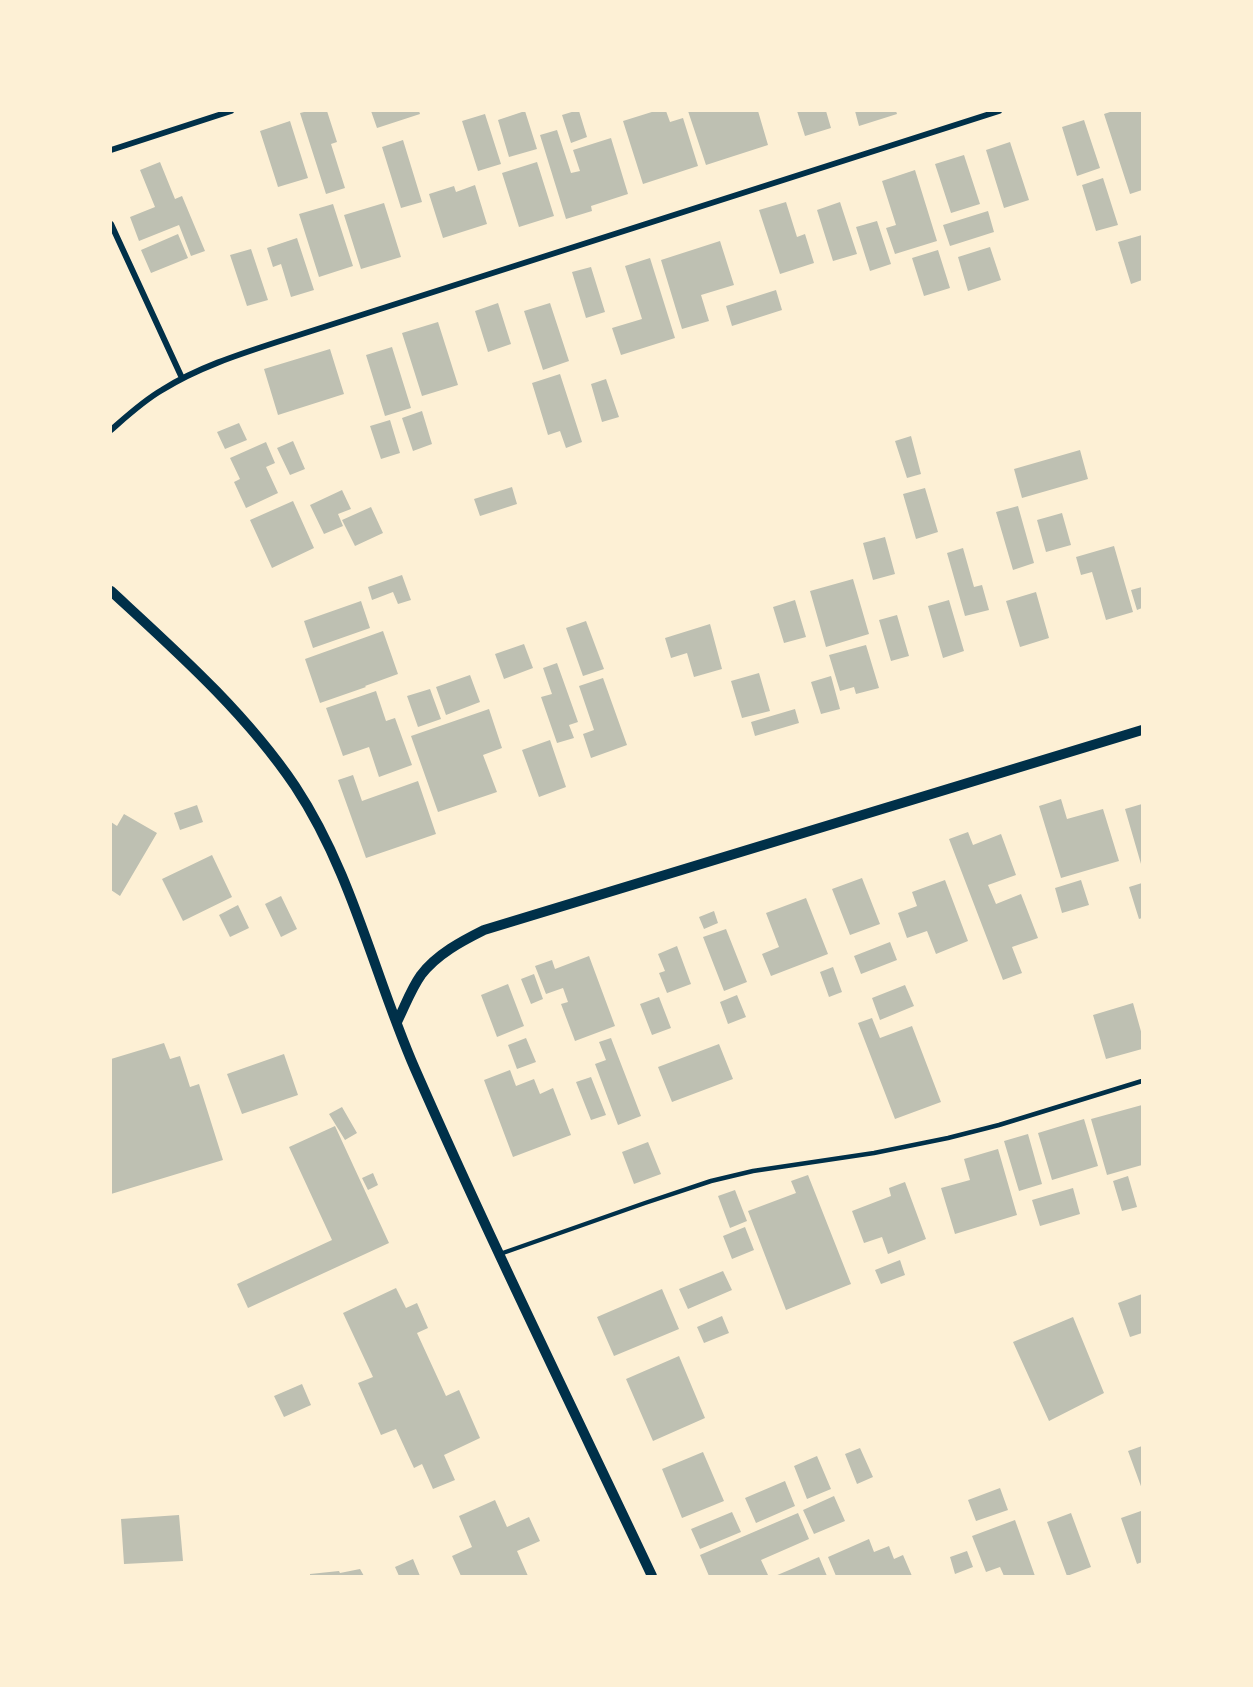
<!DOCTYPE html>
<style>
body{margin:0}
#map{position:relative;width:1253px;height:1687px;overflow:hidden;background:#fdf0d5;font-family:Ubuntu,sans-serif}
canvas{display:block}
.frame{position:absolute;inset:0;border:112px solid #fdf0d5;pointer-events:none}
</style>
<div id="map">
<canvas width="1253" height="1687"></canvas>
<div class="frame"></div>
</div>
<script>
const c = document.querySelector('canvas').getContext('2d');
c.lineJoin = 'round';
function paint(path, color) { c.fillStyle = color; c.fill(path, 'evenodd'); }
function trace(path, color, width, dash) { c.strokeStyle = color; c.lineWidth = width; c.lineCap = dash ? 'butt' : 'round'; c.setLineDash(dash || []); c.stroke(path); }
paint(new Path2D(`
 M308,111H327L337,142L331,144L345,188L326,194L300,113Z
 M371,111H419L420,114L377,128Z
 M525,111L537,149L509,157L498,120Z
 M575,111H579L587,137L571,143L562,115Z
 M655,111H666L670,122L683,118L698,166L643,184L623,121Z
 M688,111H758L768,145L706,165Z
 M797,111H826L831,128L805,136Z
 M855,111H896L897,114L859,126Z
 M1113,111H1142V190L1130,194L1104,114Z
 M485,114L501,164L478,171L462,121Z
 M1084,120L1100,168L1077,176L1062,127Z
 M290,121L308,178L278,187L260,131Z
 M557,130L571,173L580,171L573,150L611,138L628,194L591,206L592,211L566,219L540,135Z
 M403,140L422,202L401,208L382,147Z
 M1010,142L1029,200L1004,208L986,150Z
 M964,155L980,204L951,213L935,164Z
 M160,162L175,199L182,196L205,251L191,256L179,225L139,241L130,217L155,207L140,170Z
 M537,162L554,216L519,227L502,173Z
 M915,170L937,241L895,254L886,228L896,225L882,181Z
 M1103,178L1118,225L1096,231L1082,185Z
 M475,185L487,224L443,238L429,194L454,186L456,192Z
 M786,202L797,237L805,234L814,263L780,274L759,210Z
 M840,202L857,254L833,261L817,210Z
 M384,203L401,257L361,269L344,215Z
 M333,204L353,266L319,277L299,214Z
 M988,211L994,232L950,246L943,225Z
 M877,221L891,264L870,271L856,227Z
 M178,234L188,258L151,273L141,250Z
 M1142,235V280L1131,284L1118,242Z
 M297,238L314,290L291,297L281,264L273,267L267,248Z
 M720,241L734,285L701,295L709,321L682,329L661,260Z
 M990,247L1001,280L968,291L958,257Z
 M251,249L268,300L247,306L230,255Z
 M938,250L950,288L924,296L912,258Z
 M650,258L675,338L621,355L612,328L642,319L625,266Z
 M591,267L605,312L586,318L572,272Z
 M776,290L782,310L732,326L726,306Z
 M498,303L511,344L488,352L475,311Z
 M550,303L569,361L543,370L524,311Z
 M438,322L458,385L422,396L402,333Z
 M392,347L411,408L385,416L366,355Z
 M330,349L344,394L278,415L264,369Z
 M560,374L582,442L566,448L560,431L548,435L532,383Z
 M606,379L619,417L602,422L591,384Z
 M422,411L432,444L413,451L402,418Z
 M390,420L400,453L381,459L370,426Z
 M239,423L247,440L225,449L217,432Z
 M911,436L921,474L907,478L895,441Z
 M293,441L305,469L290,475L277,448Z
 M266,442L275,463L266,467L278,493L246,508L234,482L240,479L230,458Z
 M1080,450L1088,479L1022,498L1014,469Z
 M512,487L517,504L480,516L474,499Z
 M925,488L938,532L916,539L903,494Z
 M342,490L351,509L338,514L343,526L324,534L310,505Z
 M293,501L314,548L272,568L250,520Z
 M1018,506L1034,563L1013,570L996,512Z
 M371,507L383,533L355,546L342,520Z
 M1062,513L1071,545L1046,552L1037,520Z
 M885,537L895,574L873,580L863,543Z
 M1114,546L1133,612L1106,620L1092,572L1081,575L1076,557Z
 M963,548L974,587L982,585L989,610L965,616L947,553Z
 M402,575L411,600L398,604L393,592L372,600L368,587Z
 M853,579L869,634L826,647L810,591Z
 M1142,587V608L1137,610L1131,590Z
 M1036,592L1049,638L1020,647L1006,601Z
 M795,600L806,637L784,643L773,607Z
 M949,600L964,651L943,658L928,606Z
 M361,601L370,628L313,648L304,621Z
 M897,615L909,656L891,661L879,620Z
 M586,621L604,669L583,676L566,628Z
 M710,624L722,669L694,677L687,653L671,658L665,638Z
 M383,631L398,674L365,686L366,687L320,703L305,659Z
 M524,644L533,668L504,679L495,654Z
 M866,645L879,688L856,694L854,687L840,691L829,655Z
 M557,663L578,722L569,725L574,738L557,743L541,697L552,694L543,668Z
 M759,673L770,711L742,718L731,681Z
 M470,675L480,702L446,715L436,687Z
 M831,676L840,709L821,714L811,682Z
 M603,678L627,745L591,758L583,734L594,730L579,686Z
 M430,689L441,719L418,727L407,696Z
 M376,691L386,721L395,718L412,765L379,777L369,747L343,756L326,708Z
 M489,709L502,748L483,755L497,792L438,812L411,736Z
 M795,709L799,723L755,736L751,722Z
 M550,740L566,787L539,797L522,750Z
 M353,775L362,801L418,781L436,834L366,858L338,780Z
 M1061,799L1067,819L1103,809L1119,861L1061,878L1039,806Z
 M1142,804V864H1141L1125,809Z
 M197,805L203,822L180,830L174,813Z
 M124,814L157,833L120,896L111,890V822L117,826Z
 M968,832L973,845L1001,834L1016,875L988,885L996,904L1021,894L1038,938L1012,947L1022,973L1003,980L949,839Z
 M212,855L232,897L183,921L162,879Z
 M862,878L880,924L850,935L832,889Z
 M945,880L968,941L936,954L927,931L907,938L898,913L917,906L912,892Z
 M1081,880L1089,905L1062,913L1055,888Z
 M1142,883V918L1139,919L1129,887Z
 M281,896L297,929L281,937L265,904Z
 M806,898L828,954L771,976L762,954L779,947L766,913Z
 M238,905L249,928L230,937L219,915Z
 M714,911L718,923L704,929L699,917Z
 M726,929L747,982L724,991L703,937Z
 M890,942L897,960L861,974L854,956Z
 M677,946L691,984L667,993L659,973L665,971L658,954Z
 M589,956L615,1026L575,1041L561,1004L568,1002L563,988L546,994L535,966L552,960L555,969Z
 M833,967L842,992L829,997L820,972Z
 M534,974L543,999L531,1004L521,979Z
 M508,984L524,1026L497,1037L481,995Z
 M905,985L914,1006L880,1020L872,998Z
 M737,995L746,1017L728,1024L720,1002Z
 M659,997L671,1028L652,1035L640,1004Z
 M1133,1003L1142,1035V1049L1106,1059L1093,1015Z
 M872,1018L880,1038L912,1026L941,1102L895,1119L858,1023Z
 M526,1038L536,1062L517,1069L508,1045Z
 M611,1038L641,1116L618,1125L595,1064L606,1060L599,1042Z
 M164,1043L170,1059L180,1056L190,1087L199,1084L223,1160L111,1194V1059Z
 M719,1044L733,1079L672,1102L658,1067Z
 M284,1054L298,1095L242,1114L227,1074Z
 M510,1070L516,1086L534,1079L540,1094L553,1088L571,1135L513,1157L484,1080Z
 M591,1077L606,1115L591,1120L576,1082Z
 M1142,1105V1165L1107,1175L1091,1119Z
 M342,1107L357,1133L345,1140L329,1114Z
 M1084,1119L1098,1166L1052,1180L1038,1133Z
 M335,1126L389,1243L248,1308L237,1284L332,1240L289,1147Z
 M1028,1134L1042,1184L1019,1191L1004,1141Z
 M648,1142L661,1174L634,1184L622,1152Z
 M998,1149L1017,1215L955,1234L941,1188L970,1180L964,1159Z
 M373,1173L378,1185L368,1190L362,1178Z
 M808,1175L851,1284L786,1310L748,1211L796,1193L791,1181Z
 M1128,1176L1137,1207L1122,1211L1113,1181Z
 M905,1182L926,1239L888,1254L882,1237L864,1243L852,1211L891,1196L889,1188Z
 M1073,1188L1080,1214L1040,1226L1032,1200Z
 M735,1190L747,1221L730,1228L718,1196Z
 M745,1227L754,1250L732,1259L723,1236Z
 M900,1260L905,1275L881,1284L875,1270Z
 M723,1271L732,1290L688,1309L679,1289Z
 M396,1288L406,1308L417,1303L428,1328L417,1333L446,1396L459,1390L480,1438L444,1455L455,1480L433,1489L422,1464L414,1468L396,1429L381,1435L358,1383L373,1377L343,1313Z
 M662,1289L679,1329L614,1356L597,1317Z
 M1142,1294V1333L1130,1337L1118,1303Z
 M722,1316L729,1333L704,1343L697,1327Z
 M1073,1317L1104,1393L1049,1421L1013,1342Z
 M679,1356L705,1418L653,1441L626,1379Z
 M302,1384L311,1405L284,1417L274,1396Z
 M1142,1446V1489L1128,1451Z
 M860,1448L873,1477L857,1484L845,1454Z
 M703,1452L724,1501L682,1518L662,1469Z
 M817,1456L831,1489L807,1499L794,1466Z
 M785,1481L795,1506L756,1523L745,1498Z
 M1000,1488L1008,1510L976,1521L968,1500Z
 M834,1496L845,1521L814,1534L803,1510Z
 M495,1500L507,1527L529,1517L540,1541L517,1551L528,1576H461L452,1556L472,1547L459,1516Z
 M1141,1511L1142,1562L1137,1564L1121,1518Z
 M732,1512L741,1532L700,1549L691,1529Z
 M798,1513L809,1539L761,1560L768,1575L709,1576L700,1555Z
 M1071,1513L1091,1567L1067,1576L1047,1522Z
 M179,1515L183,1561L124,1564L121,1519Z
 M1015,1520L1035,1576H1004L1000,1567L986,1572L972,1536Z
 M869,1539L874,1552L889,1546L894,1559L903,1555L912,1576H836L828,1557Z
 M967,1551L973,1567L955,1574L950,1557Z
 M819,1557L827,1576H775L794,1568Z
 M413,1559L420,1576H399L395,1567Z
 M360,1569L364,1576H310V1574L339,1571L340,1573Z`), '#bec0b2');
trace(new Path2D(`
 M500,1254L645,1203L711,1181L753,1171L874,1153L948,1138L999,1125L1142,1081`), '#003049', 4.5);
trace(new Path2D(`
 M111,150L231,111
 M111,224L182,378
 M111,430C127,416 143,401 162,390C197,368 237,355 277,342L999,111`), '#003049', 6);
trace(new Path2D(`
 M111,591C176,651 245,712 295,786C352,872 374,975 415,1069C490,1240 572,1407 652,1576
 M397,1022C405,1006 411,989 421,975C437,954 462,941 484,930L1142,730`), '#003049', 10);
</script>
